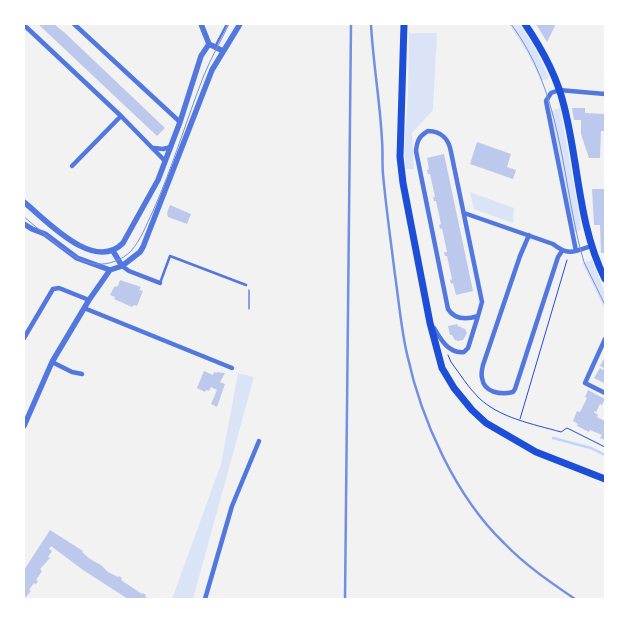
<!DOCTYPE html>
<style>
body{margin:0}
#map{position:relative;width:629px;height:623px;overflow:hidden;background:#f2f2f2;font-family:Roboto,sans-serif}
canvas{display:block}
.frame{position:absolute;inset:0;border:25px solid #fff;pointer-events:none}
</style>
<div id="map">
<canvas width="629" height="623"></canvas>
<div class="frame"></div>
</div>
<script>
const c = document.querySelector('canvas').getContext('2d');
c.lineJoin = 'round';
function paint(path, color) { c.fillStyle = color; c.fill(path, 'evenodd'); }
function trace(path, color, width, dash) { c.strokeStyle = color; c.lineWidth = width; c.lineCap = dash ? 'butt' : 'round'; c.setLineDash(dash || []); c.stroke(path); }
paint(new Path2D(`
 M509,24H520L536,50L549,78L541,81L528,54Z
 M409,33H437L433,110L412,133L414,169H406L404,149L408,95Z
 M560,108L580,219L581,230L574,232L550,111Z
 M470,192L514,208L513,223L474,209Z
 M592,260L605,293V310L582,263Z
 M238,373L254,377L193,599H172L221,464Z`), '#dbe4f7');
trace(new Path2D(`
 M553,438L591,448L605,455`), '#bfd3fe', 2.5);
paint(new Path2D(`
 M38,24H54L65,33L165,128L157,136Z
 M536,24H554L555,26L547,42Z
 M572,108H585V113L605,114V131H601L600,158H589L581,134V120H574Z
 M477,142L511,154L507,167L516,170L513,179L470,164Z
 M444,154L473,291L456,295L453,283L451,284L450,280L452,279L447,256H445L444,252H447L442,228L440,229L439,225L441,224L436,201H434L433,197H435L430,174H428L427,170L429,169L427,158Z
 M592,189H605V253H601L600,225H594Z
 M170,205L191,214L187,224L168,217L167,213Z
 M120,280L141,287L139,290L143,291L137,306L134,305L132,307L114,299L115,297L110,295L114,287L118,286Z
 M457,324L458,326L465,329L467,333L463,340L458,341L455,340L452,335H450L448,326Z
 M605,357V381L604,383L594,378L600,368L603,370L604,368L600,366Z
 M204,371L213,375L214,372L217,373V372L225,373L220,382L225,384L217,407L211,404L217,390L211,387L209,391L206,390L205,392L197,388Z
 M588,390L605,399L602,405L600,404L596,412L594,411V412L598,415L597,417L605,421V440L600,438L602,435L590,430L589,432L577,426L578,424L573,421L577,411L580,412L587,398L585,397Z
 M50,530L83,551L82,552L90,559L101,565L108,572L118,577L119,576L122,578L121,580L142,594L143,593L146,595L145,596L148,599H128L83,570L51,546L49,549L52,551L48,557L50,558L40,569L42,571L36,580L38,581L36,584L34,583L29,590L31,591L24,599V570Z`), '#bdc9ec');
trace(new Path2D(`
 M249,290V309
 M448,355L451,362C460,374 468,387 478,397C499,418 533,424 561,432L567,428L605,447
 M520,419L567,260`), '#1d4ed8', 1);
trace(new Path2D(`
 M215,47L227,24
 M160,283L170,256L246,285`), '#5277de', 2.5);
trace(new Path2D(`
 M74,24L180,122
 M24,25L121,116L165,161
 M428,131C442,131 449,140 451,152L482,302L478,316C466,320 455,320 448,309L416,151C417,141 419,136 428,131Z
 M154,148L163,149L171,147
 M72,166L121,116
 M464,213L553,244C568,256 574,252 591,246
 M529,235L520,256L483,365C482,369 481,374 482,378C484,393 501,395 513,392L515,389L558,257L562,251
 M576,251L546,101L551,93L559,90L605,94
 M122,266L129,271L160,283
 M84,308L232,368
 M434,328C441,340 449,354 464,352L468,348L478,316
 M24,338L53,289L59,288L89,300
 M605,339L585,383L605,393
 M52,362L72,372L82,374
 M205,599L232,506L259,441`), '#5277de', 4.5);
trace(new Path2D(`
 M201,24L209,44L223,51
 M24,202C46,220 94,273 123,243L158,180L180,122L201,56L209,44
 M24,224L32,229L45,234L77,258L110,270
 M113,251L122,266
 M24,426L52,362L89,300L110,270L122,266L140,252L143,247L212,70L240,24`), '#5277de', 5.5);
trace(new Path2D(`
 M404,24L400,157L403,183L430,323L442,368L454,388L472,410L486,423L536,452L605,479
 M525,24C542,49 557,76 564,106C579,164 578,225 605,279`), '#1d4ed8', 7);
trace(new Path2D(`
 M511,24C561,91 561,170 580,248L584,262L605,305
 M24,217C42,231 74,263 96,264C109,265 122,260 131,251C141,240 146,225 153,211C173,166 186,121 204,75C211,58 221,41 229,24`), '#7290e2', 1);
trace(new Path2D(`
 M371,24C373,63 380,101 382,140C383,152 382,163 383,174C386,208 391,242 395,275C399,302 401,328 407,354C421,419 455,496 504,543C525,565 550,582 575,599
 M345,599L351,24`), '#7290e2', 2.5);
</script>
